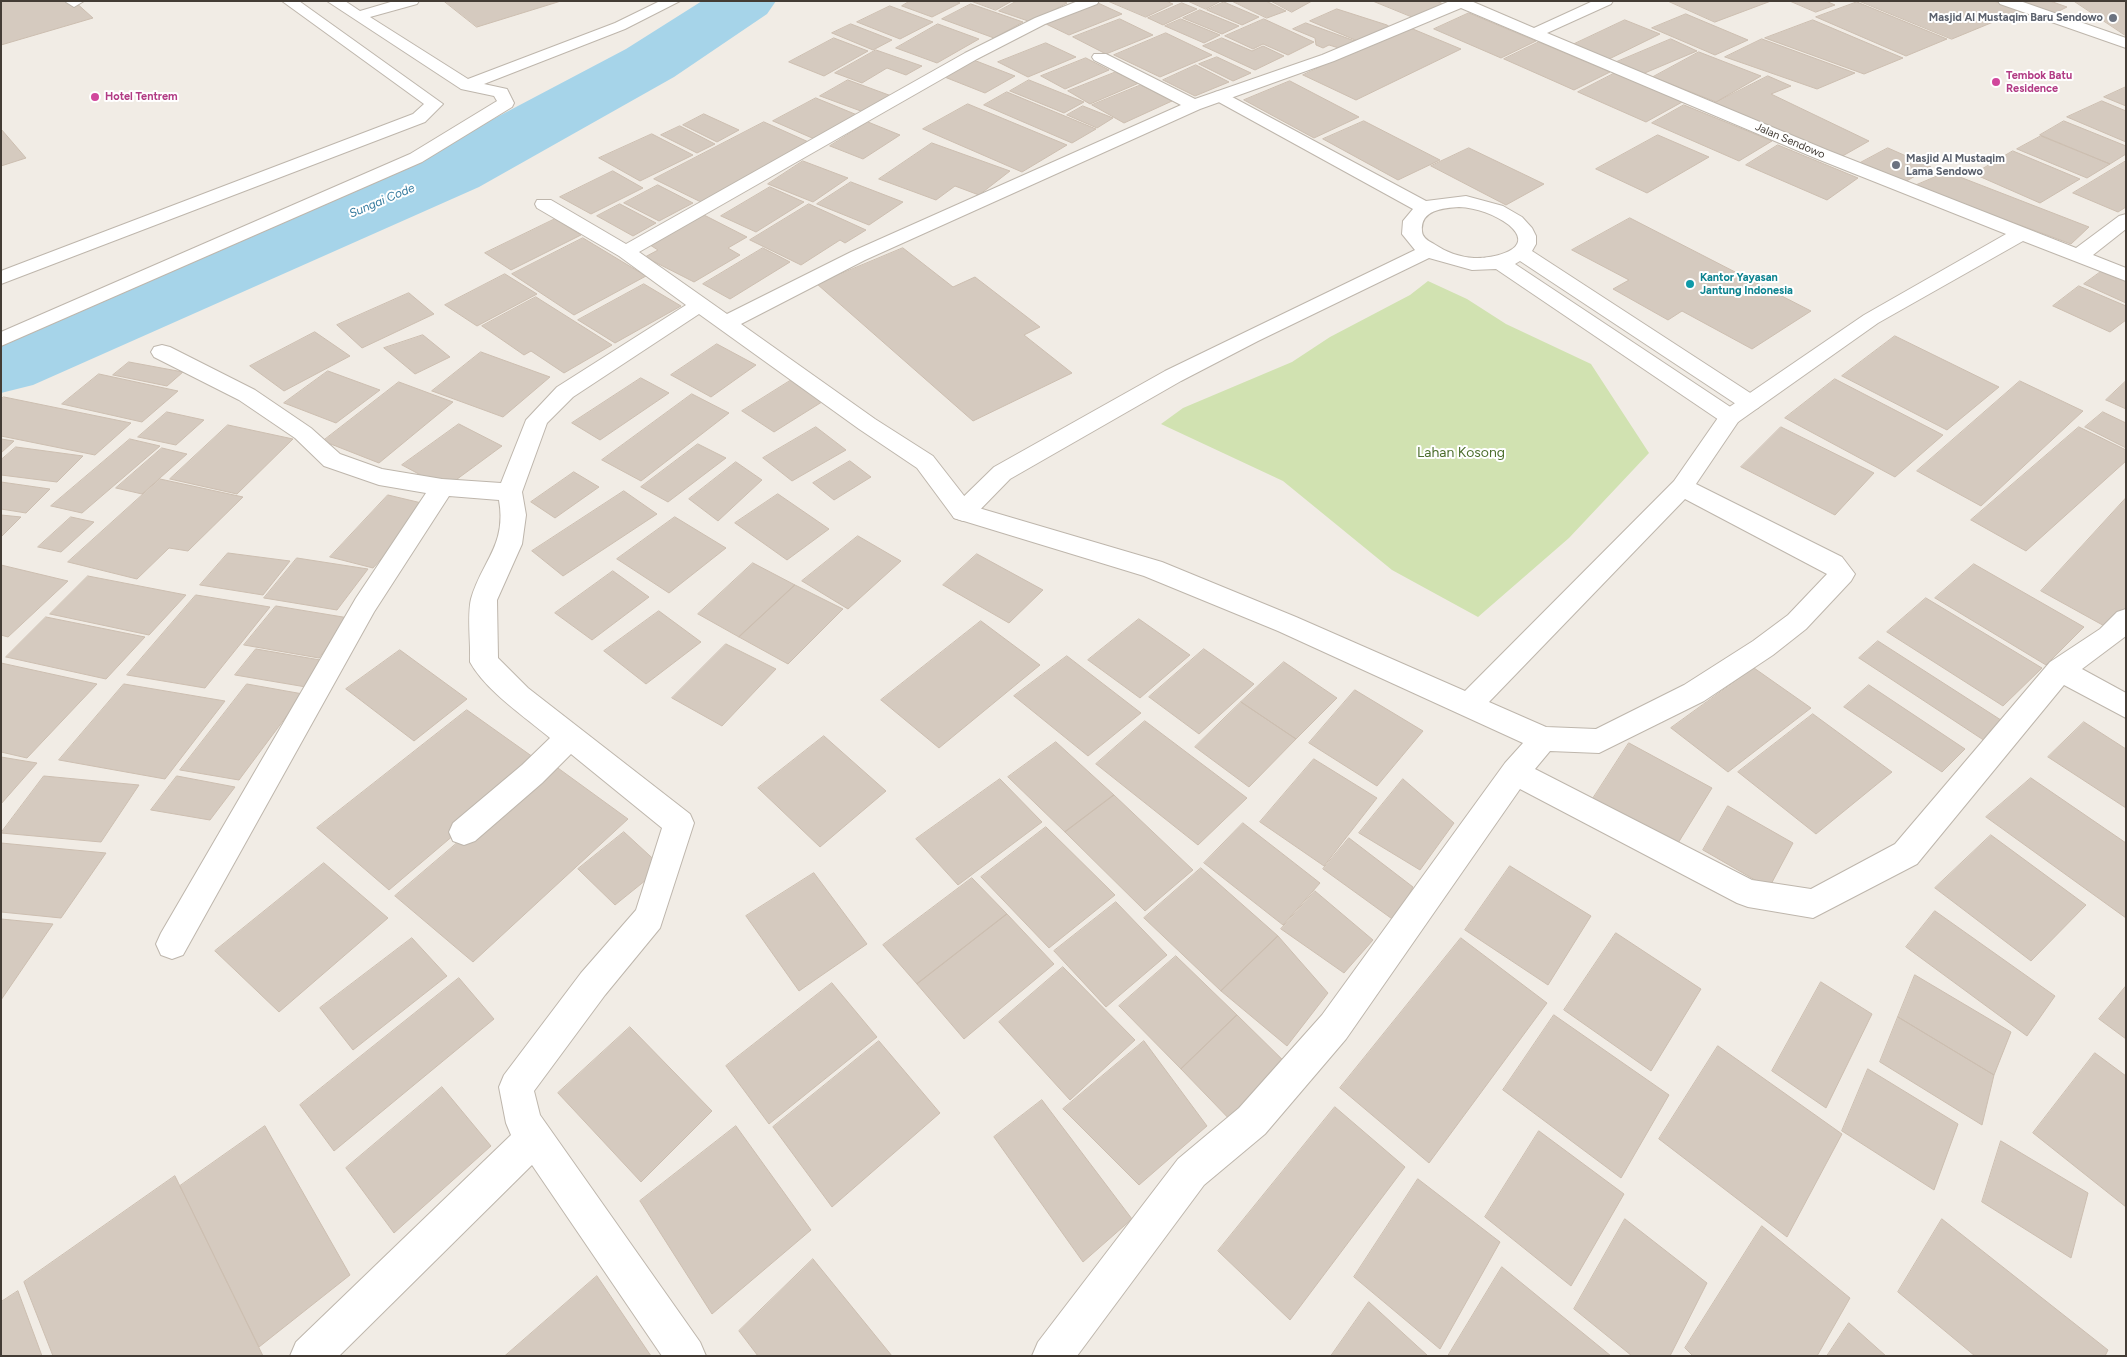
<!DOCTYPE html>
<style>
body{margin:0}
#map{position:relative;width:2127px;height:1357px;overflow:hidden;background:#f1ece5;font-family:Figtree,sans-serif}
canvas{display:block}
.frame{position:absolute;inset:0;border:2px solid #433c35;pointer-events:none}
</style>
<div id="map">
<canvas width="2127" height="1357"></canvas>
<div class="frame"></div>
</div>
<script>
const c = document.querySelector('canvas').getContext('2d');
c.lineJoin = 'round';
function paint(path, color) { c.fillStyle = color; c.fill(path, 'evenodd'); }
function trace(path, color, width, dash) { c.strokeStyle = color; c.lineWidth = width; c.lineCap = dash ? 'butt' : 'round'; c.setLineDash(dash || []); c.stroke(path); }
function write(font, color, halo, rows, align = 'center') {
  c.font = font + ' Figtree,sans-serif'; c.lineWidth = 4; c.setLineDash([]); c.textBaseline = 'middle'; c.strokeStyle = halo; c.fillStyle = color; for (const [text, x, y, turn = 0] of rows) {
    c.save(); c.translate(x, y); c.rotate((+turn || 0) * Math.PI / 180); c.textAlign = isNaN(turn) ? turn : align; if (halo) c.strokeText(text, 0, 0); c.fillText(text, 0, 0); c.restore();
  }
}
paint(new Path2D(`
 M1428,281L1467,299L1506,324L1591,364L1649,453L1569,538L1478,617L1392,570L1283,481L1161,424L1183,408L1292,362L1330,337L1410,295Z`), '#d1e2b1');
paint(new Path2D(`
 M702,1H776L767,14L674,77L479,187L33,385L1,393V332L425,155L626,49Z`), '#a6d4e9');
const building = new Path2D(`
 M1,1H74L93,18L1,45Z
 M444,1H561L477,27Z
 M910,1H956L960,3L932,17L902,6Z
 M971,1H1012L996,10Z
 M1017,1H1062L1067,3L1031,22L999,11Z
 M1108,1H1166L1173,4L1146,17Z
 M1188,1H1221L1206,9Z
 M1232,1H1266L1286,11L1267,18Z
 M1271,1H1312L1292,12Z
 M1373,1H1437L1445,5L1415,18Z
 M1668,1H1771L1715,22Z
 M1790,1H1826L1835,5L1816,12Z
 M1859,1H1994L2020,11L1952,39Z
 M2019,1H2050L2067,7L2053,14Z
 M2074,1H2126V35H2125Z
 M1224,2L1259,17L1242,25L1207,10Z
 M1857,2L1947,39L1906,56L1816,17Z
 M1098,3L1122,14L1069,35L1044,23Z
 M1182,3L1197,9L1163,25L1148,18Z
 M971,4L1023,22L994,38L942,19Z
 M890,6L933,22L900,39L857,22Z
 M1337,9L1387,25L1391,28L1360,42L1310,21Z
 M1200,10L1239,26L1222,34L1183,18Z
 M1469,13L1536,41L1501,58L1434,29Z
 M1686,14L1748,40L1715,55L1652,28Z
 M1120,19L1153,35L1106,54L1073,37Z
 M1181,19L1220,35L1204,43L1165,26Z
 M1264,19L1314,42L1288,55L1263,44L1253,49L1225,36Z
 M1625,20L1660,34L1607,60L1572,45Z
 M1813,20L1903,58L1864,74L1765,38Z
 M1306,23L1355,41L1342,49L1329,45L1323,48L1316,45L1315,38L1293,29Z
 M851,24L892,40L873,50L832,33Z
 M938,24L979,39L937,63L896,48Z
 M1408,27L1461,49L1356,100L1303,75Z
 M1166,33L1212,55L1160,77L1114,55Z
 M834,38L868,51L824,76L789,62Z
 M1222,38L1252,51L1263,46L1284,56L1255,70L1203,46Z
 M1671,39L1697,51L1640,75L1614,63Z
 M1762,39L1855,73L1817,89L1725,57Z
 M1539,42L1610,72L1574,90L1504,59Z
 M1046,43L1076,57L1028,77L998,62Z
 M876,50L922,66L906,75L887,68L862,83L835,73Z
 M1699,52L1761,76L1716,102L1653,77Z
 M1217,57L1251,73L1233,81L1199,64Z
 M1086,58L1109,70L1065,89L1041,76Z
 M971,59L1015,76L985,93L942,76Z
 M1196,65L1229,82L1195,96L1163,80Z
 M1116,72L1139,83L1090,104L1068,91Z
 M1615,73L1684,101L1646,122L1578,92Z
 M1768,76L1791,86L1771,94L1869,141L1839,158L1713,104Z
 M848,80L897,98L869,114L820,96Z
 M1029,80L1084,102L1064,113L1010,91Z
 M1290,81L1359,117L1314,138L1244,100Z
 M1141,85L1172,101L1124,123L1092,105Z
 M2126,87V106L2104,97Z
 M1007,92L1096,129L1072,143L984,105Z
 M816,98L862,117L819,141L773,121Z
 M2102,101L2126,111V142L2067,117Z
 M968,104L1067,145L1022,172L923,129Z
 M1684,105L1772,141L1739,161L1652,123Z
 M1083,106L1113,118L1097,128L1067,115Z
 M704,114L739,130L717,142L683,125Z
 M1364,121L1440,160L1398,180L1323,139Z
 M2064,121L2126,146V154L2110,164L2040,135Z
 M764,122L813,144L703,203L654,179Z
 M868,122L900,135L863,159L830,146Z
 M680,126L715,144L697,153L661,135Z
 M1,129L26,158L1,166Z
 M652,134L693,155L640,181L599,158Z
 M1658,135L1709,157L1647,193L1596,169Z
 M2041,136L2110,164L2087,178L2017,149Z
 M932,143L1010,171L979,195L955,186L936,200L879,179Z
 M1778,145L1858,178L1827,200L1746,165Z
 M1469,148L1544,184L1506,205L1431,166Z
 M1888,148L1931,167L1903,183L1860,163Z
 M2013,151L2080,179L2040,203L1974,174Z
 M803,161L848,178L813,202L768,184Z
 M2126,161V207L2118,212L2073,193Z
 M613,171L643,188L591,214L560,197Z
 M1947,172L2089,227L2071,244L1914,186Z
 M851,182L903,202L869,225L817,204Z
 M658,185L693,203L659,221L624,203Z
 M770,187L804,202L756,232L721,216Z
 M620,204L656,223L633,236L597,216Z
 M809,204L866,230L845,243L840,240L801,265L750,240Z
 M704,215L747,237L728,248L740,255L694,282L645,257L658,250L650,245Z
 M1630,218L1811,311L1752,349L1682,311L1668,320L1613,289L1629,280L1572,250Z
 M555,219L581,235L511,270L485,253Z
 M583,238L646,276L574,315L512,274Z
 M763,248L790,262L730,299L703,284Z
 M903,248L953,287L975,277L1040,327L1024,335L1072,373L973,421L817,284Z
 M2106,268L2126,276V303L2084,284Z
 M505,274L537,294L477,326L445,305Z
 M644,284L681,306L615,343L578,320Z
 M2079,286L2126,306V320L2110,332L2053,306Z
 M409,293L434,314L362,348L337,325Z
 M536,297L612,345L564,373L531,351L524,355L482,326Z
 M315,332L350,356L284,391L250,366Z
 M423,335L450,357L415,374L384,348Z
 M1895,336L1999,387L1947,430L1842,376Z
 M717,344L756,365L711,397L671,375Z
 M481,352L550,377L503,417L432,391Z
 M129,362L183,372L167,386L113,375Z
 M328,371L380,390L336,423L284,403Z
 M99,374L178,391L142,422L62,404Z
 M641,378L669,393L600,440L572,423Z
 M793,379L825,400L774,432L742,411Z
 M1835,379L1943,435L1895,477L1785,418Z
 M2020,381L2083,411L1981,506L1917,471Z
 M2126,381V409L2106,400Z
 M399,382L453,402L379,463L323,441Z
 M692,394L729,413L641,481L602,460Z
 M4,397L131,423L95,455L1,436V399Z
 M167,412L204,420L176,445L138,437Z
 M2103,412L2126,423V448L2085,427Z
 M459,424L502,446L445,488L402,465Z
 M228,425L293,439L237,494L170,479Z
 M816,427L846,450L792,481L763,458Z
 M1781,427L1874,473L1835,515L1741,467Z
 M2079,427L2126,450V461L2026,551L1971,520Z
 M1,439L14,441L1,453Z
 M130,439L160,446L82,513L51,506Z
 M698,444L726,458L668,502L641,487Z
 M16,447L83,456L57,482L1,475V460Z
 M162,448L187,454L142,494L116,488Z
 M850,461L871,477L834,500L813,483Z
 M736,462L762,480L718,521L689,499Z
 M574,472L599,487L555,518L531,502Z
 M160,479L243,497L188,551L169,548L137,579L68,562Z
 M1,482L50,489L26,513L1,509Z
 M624,491L657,514L563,576L532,551Z
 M778,494L829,529L787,560L735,523Z
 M388,495L430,505L373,568L330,557Z
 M2126,498V607L2108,628L2041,591Z
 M1,515L21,517L1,537Z
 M71,517L94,522L61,552L38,547Z
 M675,517L726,548L669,593L617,559Z
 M858,536L901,561L848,609L802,581Z
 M228,553L290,561L263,595L200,585Z
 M977,554L1043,590L1009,623L943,585Z
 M297,558L368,569L337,610L264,598Z
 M753,563L795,585L739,637L698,614Z
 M1974,564L2084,627L2046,665L1935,598Z
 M1,565L68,581L8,637L1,635Z
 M613,571L649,597L592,640L555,613Z
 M88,576L186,595L149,635L50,614Z
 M795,585L843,609L788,664L739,637Z
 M196,595L270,607L205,688L127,675Z
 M1926,598L2042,668L2003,706L1887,632Z
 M276,606L349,618L319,658L244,645Z
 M659,611L701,642L646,684L604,651Z
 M46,617L145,637L106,679L6,657Z
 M1139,619L1190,655L1140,698L1088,660Z
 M981,621L1040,665L939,748L881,700Z
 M1878,641L2004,722L1985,741L1859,658Z
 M726,644L776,669L722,726L672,698Z
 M256,649L326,661L306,687L235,675Z
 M1204,649L1254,684L1199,734L1149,697Z
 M400,650L467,699L414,741L346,689Z
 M1067,656L1141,713L1088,756L1014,696Z
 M1284,662L1337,698L1296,739L1241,702Z
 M1,663L97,684L27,758L1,752Z
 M1754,668L1811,708L1728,772L1671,728Z
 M124,684L225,701L165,779L59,760Z
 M247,684L303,694L239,780L180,770Z
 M1869,685L1965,749L1942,772L1844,707Z
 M1355,690L1423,731L1377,786L1309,743Z
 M1241,702L1296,739L1249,787L1195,747Z
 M467,710L540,762L389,890L317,828Z
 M1813,714L1892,772L1816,834L1738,772Z
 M1145,721L1247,798L1198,845L1096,764Z
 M2084,722L2126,749V808L2048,757Z
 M824,736L886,791L820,847L758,788Z
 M1056,742L1114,795L1065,832L1008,777Z
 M1629,743L1712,788L1675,848L1592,800Z
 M1,757L37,763L1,804Z
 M1314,759L1377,798L1324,866L1260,822Z
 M551,763L628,819L473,962L395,896Z
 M44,776L139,785L101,842L1,833Z
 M177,776L235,787L210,820L151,810Z
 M2031,778L2126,843V918L1986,817Z
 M1000,779L1042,822L958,885L916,839Z
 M1403,779L1454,823L1420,870L1359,833Z
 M1114,795L1193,870L1145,911L1065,832Z
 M1728,806L1793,843L1769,888L1703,850Z
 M1243,823L1320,883L1283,925L1204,863Z
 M1046,827L1115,895L1049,948L981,877Z
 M624,832L662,867L615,905L578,869Z
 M1991,835L2086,905L2031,961L1935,888Z
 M1349,838L1413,887L1395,921L1323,869Z
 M1,843L106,853L61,918L1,912Z
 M324,863L388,918L279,1012L215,951Z
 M1510,866L1591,916L1548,985L1465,930Z
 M1201,868L1278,936L1221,991L1144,918Z
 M814,873L867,944L799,991L746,916Z
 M972,878L1007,914L917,984L883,945Z
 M1315,891L1373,940L1344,973L1281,929Z
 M1116,902L1167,955L1106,1007L1054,951Z
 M1935,911L2055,996L2027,1036L1906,947Z
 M1007,914L1054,964L964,1039L917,984Z
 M1,919L53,924L1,1000Z
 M1616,933L1701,989L1651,1071L1564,1010Z
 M1278,936L1328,993L1287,1046L1221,991Z
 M412,938L447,976L353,1050L320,1008Z
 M1461,938L1547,1003L1429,1163L1340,1088Z
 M1176,956L1237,1015L1181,1069L1119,1006Z
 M1063,967L1135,1040L1070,1100L999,1022Z
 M1915,975L2011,1032L1994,1075L1898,1017Z
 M459,978L494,1019L334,1151L300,1105Z
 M1821,982L1872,1014L1826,1108L1772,1071Z
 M832,983L877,1037L769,1124L726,1066Z
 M2126,986V1039L2099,1019Z
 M1237,1015L1293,1070L1236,1126L1181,1069Z
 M1554,1015L1669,1095L1621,1178L1503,1090Z
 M1898,1017L1994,1075L1982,1125L1880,1062Z
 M630,1027L712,1111L641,1182L558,1093Z
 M879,1041L940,1113L832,1207L773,1127Z
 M1144,1041L1207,1126L1139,1185L1063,1109Z
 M1718,1046L1842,1134L1787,1237L1659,1139Z
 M2095,1053L2126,1076V1207L2033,1133Z
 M1868,1069L1958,1124L1934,1190L1842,1131Z
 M442,1087L491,1146L394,1233L346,1168Z
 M1042,1100L1132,1219L1083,1262L994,1137Z
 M1335,1107L1405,1167L1290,1320L1218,1251Z
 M265,1126L350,1275L259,1347L180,1186Z
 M736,1126L811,1230L712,1314L640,1201Z
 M1539,1131L1624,1194L1571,1286L1485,1217Z
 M2001,1141L2088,1193L2071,1258L1982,1202Z
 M175,1176L263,1356H53L24,1282Z
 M1418,1179L1500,1242L1440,1349L1354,1277Z
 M1625,1219L1707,1283L1670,1356H1632L1574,1309Z
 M1942,1219L2108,1350L2105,1356H1975L1898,1292Z
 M1762,1226L1850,1298L1817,1356H1693L1685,1348Z
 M813,1259L892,1356H758L739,1331Z
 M1502,1267L1611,1356H1448Z
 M597,1276L651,1356H505Z
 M18,1291L42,1356H1V1302Z
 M1369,1302L1428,1356H1331Z
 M1849,1323L1886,1356H1827Z`);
paint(building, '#d5cabf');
trace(building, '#ccbeb0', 1);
const lane = new Path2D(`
 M84,1L74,7L66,2L67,1Z
 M282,1H299L443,104L425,122L1,284V271L413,114L424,104Z
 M1221,91L1426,201L1466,196L1503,206L1522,217L1532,228L1536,236V244L1532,251L1758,398L1761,403L1758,408L1750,410L1742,408L1520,261L1515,264L1738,412L1741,417L1738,422L1730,424L1722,422L1496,269L1472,270L1429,258L1258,341L1181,381L1010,479L972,518L963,521L954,518L951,512L954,506L994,467L1165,371L1415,250L1402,234L1403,221L1413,209L1215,100L1213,96L1215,92ZM1459,207C1477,208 1494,214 1509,225C1538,250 1491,259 1474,258C1459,257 1446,252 1434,244C1428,241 1422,237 1422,231C1420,210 1443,208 1459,207Z`);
const street = new Path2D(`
 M327,1H345L360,11L394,1H419L417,4L370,17L468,79L615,23L660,1H680L625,29L484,84L507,89L514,103L512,107L422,162L1,346V332L410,154L497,101L494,96L461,89Z
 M1078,1H1099L1097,4L1045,24L977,59L639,252L727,314L851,252L1181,105L1094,60L1092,57L1094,54H1106L1195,99L1322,55L1450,1H1471L1534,28L1593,1H1613L1611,4L1547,33L1827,150L2076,248L2119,216L2126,214V229L2093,255L2126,268V281L2023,241L1878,323L1738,422L1696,484L1842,557L1855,574L1851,581L1806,629L1773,655L1704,701L1599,753L1550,751L1535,769L1752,880L1811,889L1895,844L2050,662L2100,629L2117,612L2126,609V636L2082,669L2126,693V718L2064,685L1917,864L1813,918L1748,907L1737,903L1520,789L1346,1039L1265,1134L1204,1185L1077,1356H1032L1038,1342L1178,1159L1239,1108L1322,1015L1505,763L1523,743L1278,631L1144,576L954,518L917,468L859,429L699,314L573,397L547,423L522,492L526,515L522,544L497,600L498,658L528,688L690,814L694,823L660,928L605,995L534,1091L540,1115L700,1342L706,1356H662L532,1165L339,1356H290L296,1342L511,1135L506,1123L499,1087L504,1075L581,973L636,910L662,828L571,754L542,783L475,841L464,845L453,841L449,832L453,823L522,765L550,738C525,717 486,691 470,662C471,644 467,616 471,599C482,561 507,545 499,500L449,496L374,612L183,955L172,959L161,955L156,944L161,933L356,598L426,493L379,485L324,466L295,438L239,400L154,357L151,352L154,347L162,345L170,347L255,390L311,428L340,454L382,469L442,479L501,483L526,420L557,387L686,305L619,256L537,208L535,204L537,200H551L626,244L965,53L1035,18ZM1461,8L1815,158L2006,234L1864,315L1722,412L1674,481L1465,691L1296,617L1162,562L972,506L933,456L875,419L741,324L865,260L1200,109L1334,61ZM1685,499L1827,574L1788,615L1753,641L1684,685L1596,729L1546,727L1489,702Z
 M1998,1H2020L2126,38V48L2000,4Z`);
trace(lane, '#beb6ac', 2);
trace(street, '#beb6ac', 2);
paint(lane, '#fff');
paint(street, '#fff');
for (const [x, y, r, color] of [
 [2113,18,5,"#6b7280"],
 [1996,82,5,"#d1479c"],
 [95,97,5,"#d1479c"],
 [1896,165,5,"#6b7280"],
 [1690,284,5,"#0f9aa8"]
]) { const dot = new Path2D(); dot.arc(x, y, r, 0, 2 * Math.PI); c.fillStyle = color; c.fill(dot); trace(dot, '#fff', 2); }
write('bold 11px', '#5b616d', '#fff', [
 ["Masjid Al Mustaqim Baru Sendowo",2103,18],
 ["Masjid Al Mustaqim",1906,159,"left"],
 ["Lama Sendowo",1906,172,"left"]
], 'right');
write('bold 11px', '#b23c85', '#fff', [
 ["Tembok Batu",2006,76],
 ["Residence",2006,89],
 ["Hotel Tentrem",105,97]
], 'left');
write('11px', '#433c35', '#fff', [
 ["Jalan Sendowo",1790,141,23]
]);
write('bold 11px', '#0d838f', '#fff', [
 ["Kantor Yayasan",1700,278],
 ["Jantung Indonesia",1700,291]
], 'left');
write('italic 12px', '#367b9e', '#fff', [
 ["Sungai Code",382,201,-23]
]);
write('14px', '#4d6f2e', '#fff', [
 ["Lahan Kosong",1461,453]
]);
</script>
